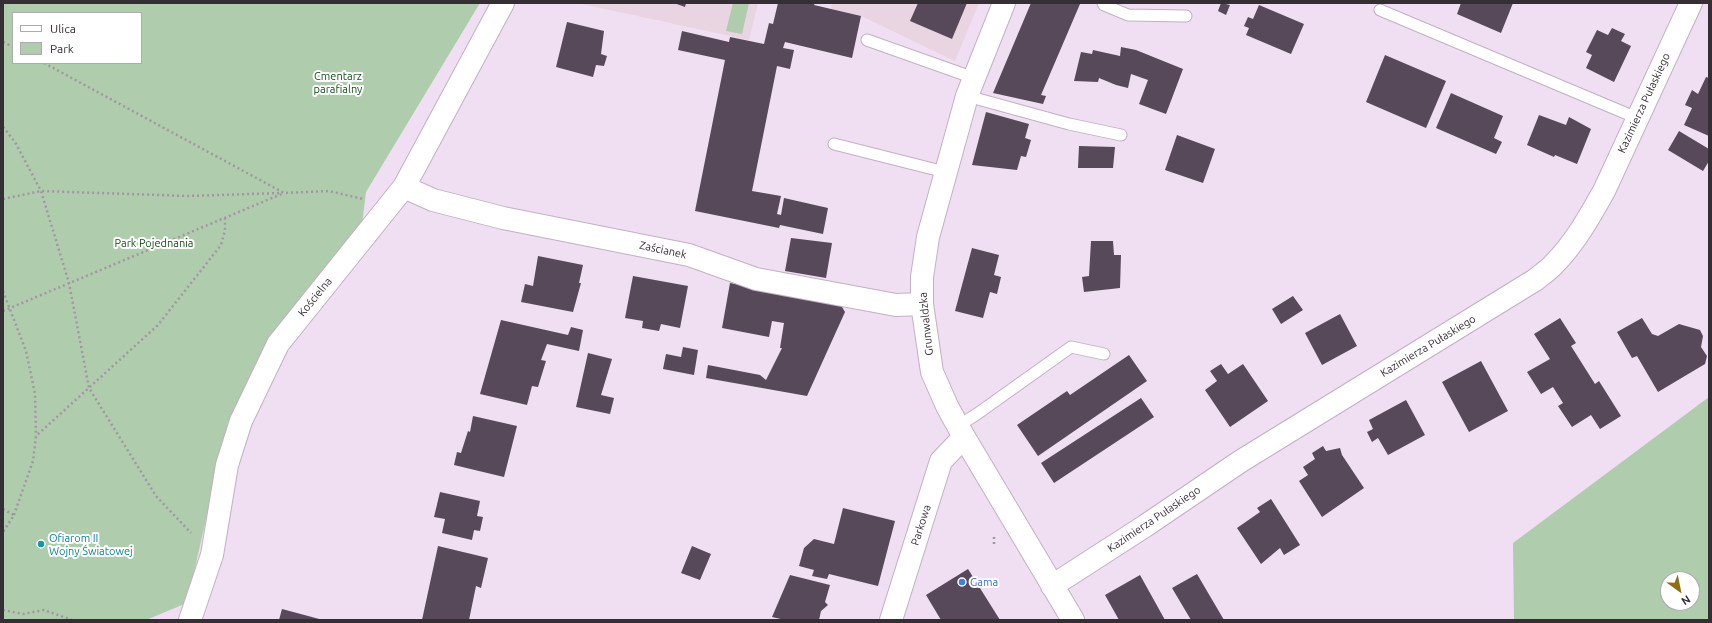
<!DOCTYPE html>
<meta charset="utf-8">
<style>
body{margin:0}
#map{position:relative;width:1712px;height:623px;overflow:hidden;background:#f0def2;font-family:Ubuntu,sans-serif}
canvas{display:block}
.frame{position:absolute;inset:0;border:4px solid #352e35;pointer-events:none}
.legend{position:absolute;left:12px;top:12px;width:130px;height:52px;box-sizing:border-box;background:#fff;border:1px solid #aeabae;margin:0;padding:5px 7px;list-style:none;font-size:12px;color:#352e35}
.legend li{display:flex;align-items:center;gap:8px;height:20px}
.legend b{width:20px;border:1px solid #aeabae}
.north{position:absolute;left:1660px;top:571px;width:40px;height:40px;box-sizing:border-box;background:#fff;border:1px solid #aeabae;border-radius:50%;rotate:147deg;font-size:11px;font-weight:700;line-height:16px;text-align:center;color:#352e35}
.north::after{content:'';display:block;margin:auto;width:14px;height:18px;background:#8e7014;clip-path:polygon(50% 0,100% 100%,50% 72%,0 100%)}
</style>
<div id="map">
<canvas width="1712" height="623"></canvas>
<div class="frame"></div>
<ul class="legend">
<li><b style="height:5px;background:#fff"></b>Ulica</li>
<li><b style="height:11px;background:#afccad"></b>Park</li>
</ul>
<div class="north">N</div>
</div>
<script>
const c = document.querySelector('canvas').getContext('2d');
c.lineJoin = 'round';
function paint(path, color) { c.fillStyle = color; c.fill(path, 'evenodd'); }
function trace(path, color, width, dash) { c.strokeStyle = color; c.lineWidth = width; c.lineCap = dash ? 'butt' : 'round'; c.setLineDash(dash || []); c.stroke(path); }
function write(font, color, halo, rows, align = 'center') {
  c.font = font + ' Ubuntu,sans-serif'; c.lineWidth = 4; c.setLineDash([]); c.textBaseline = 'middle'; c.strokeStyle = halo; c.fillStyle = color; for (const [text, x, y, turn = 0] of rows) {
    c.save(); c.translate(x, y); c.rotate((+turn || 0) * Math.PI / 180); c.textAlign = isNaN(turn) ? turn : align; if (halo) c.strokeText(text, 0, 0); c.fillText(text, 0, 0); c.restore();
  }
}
paint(new Path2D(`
 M577,3H758L749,40Z
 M832,3H979L955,61L861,16L831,9Z`), '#e9d4e1');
paint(new Path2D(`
 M3,3H480L366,192L362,224L271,337L228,422L187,603L146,620H3ZM13,13H141V63H13Z
 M733,3H749L742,34L726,31Z
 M1709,397V620H1514L1513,543ZM1668,579H1692V603H1668Z`), '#afccad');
paint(new Path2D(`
 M674,3H686L685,7Z
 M778,3H815L814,5L861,16L852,58L785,42L783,48L794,50L790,69L777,66L752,191L781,196L777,214L781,215L784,198L828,208L823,234L780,225L779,228L695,211L725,60L678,50L682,31L729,42L730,37L764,44L769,23L773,24Z
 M918,3H967L952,39L910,21Z
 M1031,3L1080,4L1041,95L1046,96L1043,104L993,93Z
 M1221,3L1230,5L1226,15L1218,11Z
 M1461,3H1513L1501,33L1457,14Z
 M1259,5L1304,24L1291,54L1246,35L1249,28L1244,26L1248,17L1253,19Z
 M567,22L604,31L601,54L607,56L604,66L596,65L593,77L556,67Z
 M1612,28L1625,34L1621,41L1631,46L1614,82L1586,68L1592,55L1586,52L1597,30L1608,35Z
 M1121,47L1136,50L1183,69L1166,114L1139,104L1148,80L1131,74L1128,88L1116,85L1099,78L1098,82L1074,81L1081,52L1092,54L1093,50L1120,56Z
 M1385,55L1446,81L1426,128L1366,102Z
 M1706,77L1709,78V136L1684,125L1692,108L1685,105L1692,90L1698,94Z
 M1451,93L1503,116L1494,138L1502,142L1496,154L1436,128Z
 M986,112L1029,124L1025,138L1031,140L1026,157L1021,156L1017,170L972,165Z
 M1539,115L1566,125L1569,117L1591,129L1577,164L1555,155L1554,157L1527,145Z
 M1679,131L1709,149V161L1703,171L1668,150Z
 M1177,135L1215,149L1203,183L1165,170Z
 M1079,146L1115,147L1113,168H1078Z
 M791,238L832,243L826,278L785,271Z
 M1091,241H1113L1114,255H1121L1120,288L1084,292L1082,277L1089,276Z
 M972,248L999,255L994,275L1001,277L997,294L990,292L983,318L955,311Z
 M538,256L583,265L579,283H581L573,312L521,302L525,284L533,286Z
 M633,276L688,286L680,328L661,324L659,331L642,328L643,321L625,318Z
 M730,283L839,302L845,312L807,396L706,378L708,365L760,375L766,380L782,348H780L784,323L772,321L769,337L722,328Z
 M1293,296L1303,310L1281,324L1272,309Z
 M1340,314L1357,346L1322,365L1305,333Z
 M1560,318L1576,343L1571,346L1595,384L1599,381L1621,416L1600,429L1591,415L1572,427L1558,406L1563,403L1553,387L1541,394L1527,372L1550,359L1534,334Z
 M1642,318L1652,334L1658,336L1679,324L1700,330L1703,336L1701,347L1707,356L1705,364L1658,392L1637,356L1632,358L1617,332Z
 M501,320L568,335L571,327L583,330L579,351L547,344L541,360L546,361L538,387L532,386L527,405L480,394Z
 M683,347L698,350L694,375L663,369L666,354L681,357Z
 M588,353L612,359L601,395L614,398L610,414L576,407Z
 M1129,355L1147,381L1038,456L1017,425L1067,391L1070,395Z
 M1481,361L1508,411L1469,432L1442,382Z
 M1221,364L1228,374L1243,364L1268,401L1230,427L1205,390L1217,381L1210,371Z
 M1141,398L1154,417L1054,483L1041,463Z
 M1406,400L1425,435L1388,455L1378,438L1372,442L1367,432L1373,429L1369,420Z
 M473,416L517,426L504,477L454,465L457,452L461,453L468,431L470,432Z
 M1323,446L1326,451L1340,448L1342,455L1364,488L1322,517L1299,481L1308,475L1303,467L1315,459L1312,453Z
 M440,492L480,501L477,516L483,517L480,531L474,530L472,540L442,533L445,519L434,517Z
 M1271,499L1300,545L1284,555L1280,548L1261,564L1237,528L1260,512L1257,508Z
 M843,508L895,521L878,586L829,574L827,579L812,576L814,570L799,566L804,548L814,539L834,544Z
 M438,546L488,558L481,588L476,586L469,620H422Z
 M692,546L711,554L700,580L681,573Z
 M968,569L1000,620H941L926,595Z
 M1197,574L1224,620H1191L1172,588Z
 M790,575L830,585L825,602L828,605L821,611L819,620H785L772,617Z
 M1140,575L1165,620H1119L1105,595Z
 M282,609L323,620H279Z`), '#57485a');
const service = new Path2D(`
 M1103,3L1104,5L1128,15L1186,16
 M1380,10L1637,118
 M867,40L974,78
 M967,96L1069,124L1121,135
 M834,144L945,172
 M958,426L977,414L1071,347L1104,354`);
const minor = new Path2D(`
 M1004,3L967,96L928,237L922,277V304L932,372L947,406L964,437L1073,620
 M404,187L433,200L503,218L689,255L756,279L896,305L922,304
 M1052,586L1145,526L1241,461L1535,280C1541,275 1549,270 1554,264C1575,243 1590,216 1604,191L1691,3
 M190,620L212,555L227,465L241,421L278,344L404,187L503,3
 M891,620L941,461L964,437`);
trace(service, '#c2b0c4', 13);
trace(minor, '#c2b0c4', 24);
trace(new Path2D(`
 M3,42L13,47
 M44,63L284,193L329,191L363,199
 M3,127L15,142L41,191L69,283L89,388L156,496L191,533
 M3,199L41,191L188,196L281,193
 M3,291L26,351L35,394L36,436
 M3,311L284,193
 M3,509L14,515L3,532
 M14,515L33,461L36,436L158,325L221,245L225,230V217
 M994,537V547
 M3,610L23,614L44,610L72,620`), '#a396a4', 2.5, [2, 3]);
trace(service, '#fff', 11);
trace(minor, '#fff', 22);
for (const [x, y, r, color] of [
 [41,544,4,"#0f9aa8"],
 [962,582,4,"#3f7fe0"]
]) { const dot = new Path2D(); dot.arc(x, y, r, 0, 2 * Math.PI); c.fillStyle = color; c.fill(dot); trace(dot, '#fff', 1.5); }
write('11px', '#134d15', '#fff', [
 ["Cmentarz",338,76],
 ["parafialny",338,89],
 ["Park Pojednania",154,243]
]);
write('11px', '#352e35', '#fff', [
 ["Kazimierza Pułaskiego",1644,103,-65],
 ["Zaścianek",663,250,12],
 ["Kościelna",315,297,-51],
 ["Grunwaldzka",926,324,-96],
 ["Kazimierza Pułaskiego",1428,346,-31],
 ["Kazimierza Pułaskiego",1154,519,-34],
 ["Parkowa",921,525,-72]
]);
write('11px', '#0d838f', '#fff', [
 ["Ofiarom II",49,538],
 ["Wojny Światowej",49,551]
], 'left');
write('11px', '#366cbe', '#fff', [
 ["Gama",970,582]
], 'left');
</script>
